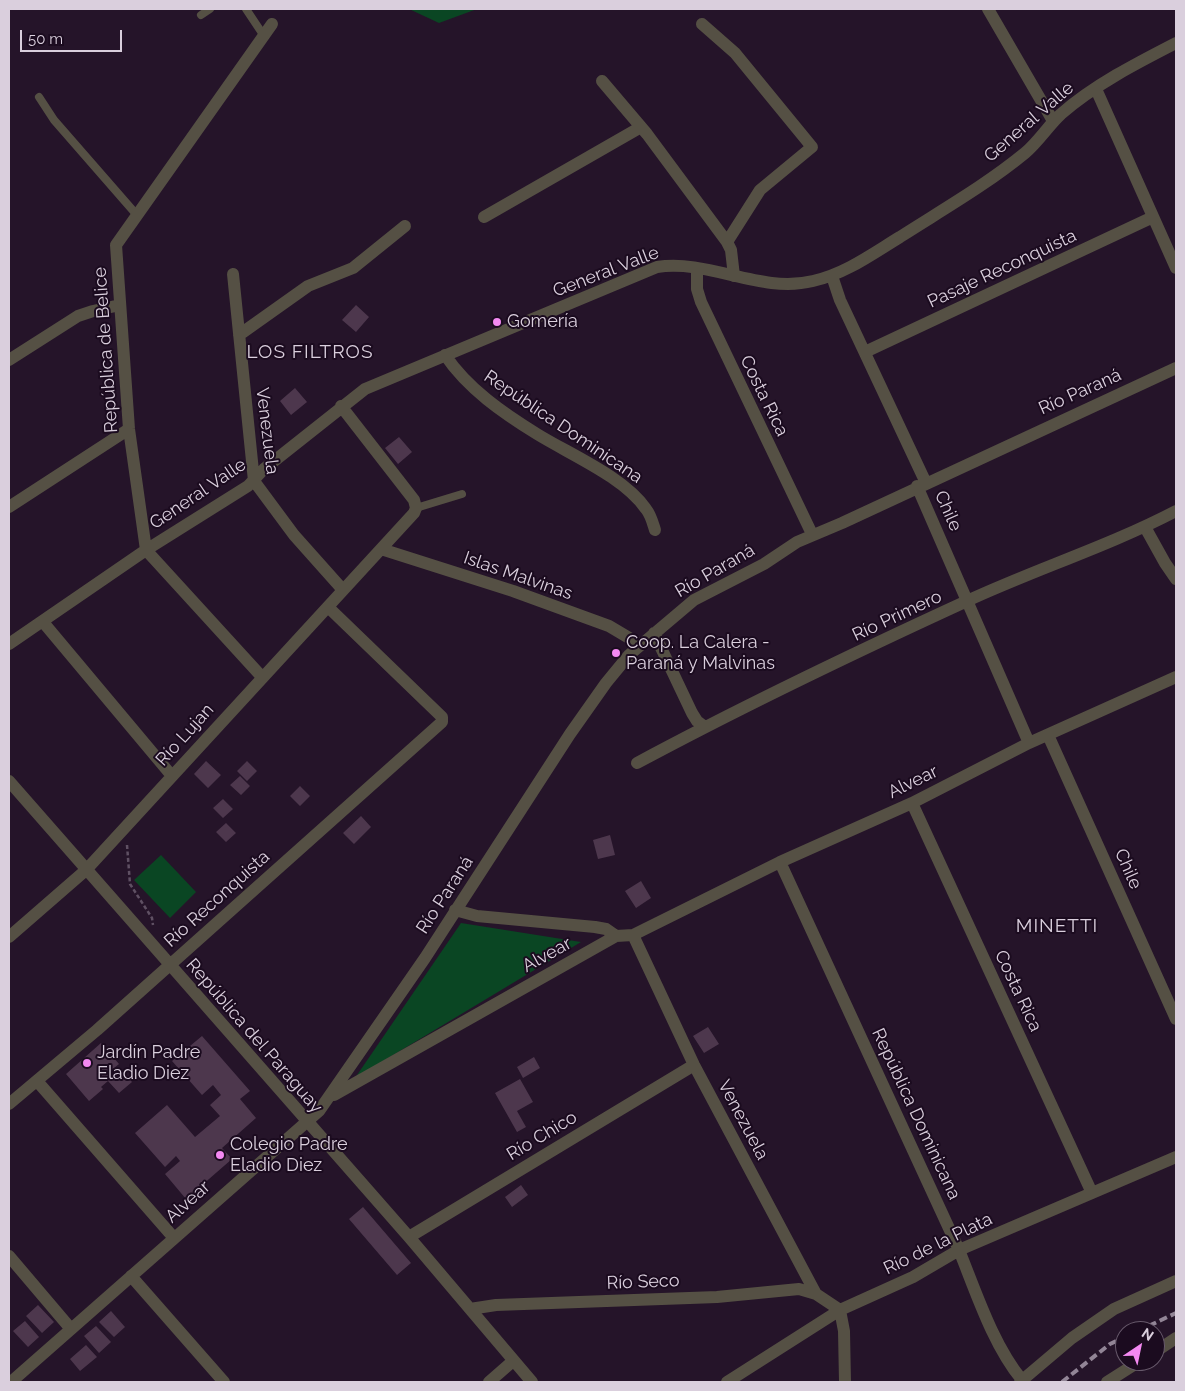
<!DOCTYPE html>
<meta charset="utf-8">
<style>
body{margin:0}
#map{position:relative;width:1185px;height:1391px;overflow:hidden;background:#251429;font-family:Raleway,sans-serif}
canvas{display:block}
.frame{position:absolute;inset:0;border:10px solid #dacfdd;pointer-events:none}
.north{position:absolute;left:1115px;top:1321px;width:50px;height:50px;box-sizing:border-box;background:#1b0b1f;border:1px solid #67596b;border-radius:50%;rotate:34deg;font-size:14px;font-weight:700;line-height:20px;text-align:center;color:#dacfdd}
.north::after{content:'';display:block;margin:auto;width:18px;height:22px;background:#f389f1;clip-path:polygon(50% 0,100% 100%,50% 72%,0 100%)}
.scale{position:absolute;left:20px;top:30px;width:102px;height:22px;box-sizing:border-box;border:2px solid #dacfdd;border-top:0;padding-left:6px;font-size:15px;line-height:18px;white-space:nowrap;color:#dacfdd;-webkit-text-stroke:4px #1b0b1f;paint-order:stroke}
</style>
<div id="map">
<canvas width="1185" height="1391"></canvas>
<div class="frame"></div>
<div class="north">N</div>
<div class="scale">50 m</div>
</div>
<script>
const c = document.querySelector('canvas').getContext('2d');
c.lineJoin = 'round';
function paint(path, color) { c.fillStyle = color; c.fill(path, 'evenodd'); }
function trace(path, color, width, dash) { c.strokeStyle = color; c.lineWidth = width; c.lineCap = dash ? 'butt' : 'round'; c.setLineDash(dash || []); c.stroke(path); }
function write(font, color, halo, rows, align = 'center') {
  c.font = font + ' Raleway,sans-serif'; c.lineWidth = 4; c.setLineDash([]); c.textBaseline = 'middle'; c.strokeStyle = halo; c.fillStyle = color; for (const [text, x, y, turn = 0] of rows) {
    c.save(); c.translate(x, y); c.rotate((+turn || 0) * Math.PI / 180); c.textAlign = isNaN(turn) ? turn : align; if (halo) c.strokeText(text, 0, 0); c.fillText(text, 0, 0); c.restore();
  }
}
paint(new Path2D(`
 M409,9H477L439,23Z
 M161,855L196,892L170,918L134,880Z
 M461,923L581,942L355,1078Z`), '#0a4623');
paint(new Path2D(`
 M356,305L369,317L356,332L342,320Z
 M295,388L307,402L291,415L280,401Z
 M399,437L412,452L398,464L385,448Z
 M206,761L221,775L208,788L194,774Z
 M247,761L257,771L247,781L237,771Z
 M240,776L250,786L241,795L230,785Z
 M300,786L310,796L300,806L290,796Z
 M223,799L233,809L223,818L213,808Z
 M361,816L371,827L354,844L343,833Z
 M226,823L236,833L226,842L216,832Z
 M610,835L615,855L598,859L593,840Z
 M641,881L651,898L636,908L625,891Z
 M708,1027L719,1044L704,1053L693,1036Z
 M202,1036L250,1091L240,1099L256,1118L222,1148L232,1159L186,1199L165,1174L180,1161L176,1156L165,1167L135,1133L167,1105L195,1137L220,1116L210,1105L221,1095L213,1085L202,1095L172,1061Z
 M101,1043L119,1064L108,1073L111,1077L121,1069L132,1082L119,1093L108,1081L101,1087L103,1089L89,1101L66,1074Z
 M534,1057L540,1068L523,1078L517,1067Z
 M520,1079L533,1102L517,1111L526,1127L517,1132L495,1093Z
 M521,1185L528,1195L512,1207L505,1197Z
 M363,1207L411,1263L397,1275L349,1219Z
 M38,1305L54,1322L42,1333L26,1316Z
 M111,1311L125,1327L114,1337L99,1322Z
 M25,1321L39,1337L28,1347L13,1331Z
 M96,1326L111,1342L99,1353L84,1336Z
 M86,1345L97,1357L80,1371L70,1359Z`), '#4d374d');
trace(new Path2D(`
 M127,845L130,884L152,918L153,925`), '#5f5063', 2.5, [4, 2.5]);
trace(new Path2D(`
 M246,9L264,36
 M201,15L210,9
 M39,97L54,120L136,214
 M416,508L462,494`), '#555044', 8);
trace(new Path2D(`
 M988,9L1053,121
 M702,24L735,53L812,147L760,190L727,242
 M602,81L647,134L727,242L731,250L734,276
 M1096,89L1176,268
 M484,217L641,127
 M697,268V289L701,302L812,534
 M233,274L254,481L294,535L343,590
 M832,276L840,300L926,483
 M239,335L308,286L353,268L405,226
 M865,352L1153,217
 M445,355C468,389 503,413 537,434C571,455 624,477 646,509C651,515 653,524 655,530
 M9,360L78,316L93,311L120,305
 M917,486L1029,743
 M9,507L129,429
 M1145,527L1165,563L1176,579
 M381,549L513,591L609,626L641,645
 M43,622L172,776
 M654,633L692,713L697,721L705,727
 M9,644L146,550L248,486L264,469L365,389L657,267C710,259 760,294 813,281C845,274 872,254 900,237C942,210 986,185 1025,153C1039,141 1048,126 1061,114C1094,85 1137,63 1176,43
 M262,677L146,550L129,429L116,245L272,24
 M1048,735L1176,1019
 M637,763C745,705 856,652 967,601C1036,569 1109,546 1176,511
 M9,781L409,1237L532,1382
 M912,803L1092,1193
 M780,862L959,1250C976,1292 993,1345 1022,1380
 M455,910L477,916L595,927L606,929L616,936
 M633,935L694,1065L816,1294L840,1310L844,1331L845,1382
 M9,937L86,870L414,513L416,508L414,500L341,406
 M37,1081L174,1238
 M334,1095L616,936L633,935L780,862L912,803L1029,743L1176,677
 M9,1104L97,1030L442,722V717L328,607
 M409,1237L694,1065
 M9,1256L71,1329
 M131,1276L224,1382
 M470,1309L496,1305L717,1297L799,1289L816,1294
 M1155,1352L1176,1338
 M11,1382L319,1111L425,958L570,734L606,683L629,655L694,600L764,564L797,542L842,523L1176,368
 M489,1382L513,1361
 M727,1382L840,1310L913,1277L959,1250L1176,1157
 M1020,1382L1072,1338L1114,1309L1176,1281
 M1107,1382L1140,1361`), '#555044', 12);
trace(new Path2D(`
 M1138,1331L1176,1313
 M1062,1382L1110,1344L1125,1337`), '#928596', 4, [8, 4]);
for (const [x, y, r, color] of [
 [497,322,5,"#f389f1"],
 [616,653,5,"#f389f1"],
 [87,1063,5,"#f389f1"],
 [220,1155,5,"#f389f1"]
]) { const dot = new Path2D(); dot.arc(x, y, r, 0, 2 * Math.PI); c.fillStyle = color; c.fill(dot); trace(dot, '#1b0b1f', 2); }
write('18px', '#dacfdd', '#1b0b1f', [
 ["General Valle",1029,122,-41],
 ["Pasaje Reconquista",1002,269,-25],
 ["General Valle",606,272,-21],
 ["República de Belice",106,350,-94],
 ["Río Paraná",1080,392,-24],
 ["Costa Rica",764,396,64],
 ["República Dominicana",563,427,34],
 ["Venezuela",267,431,83],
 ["General Valle",198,494,-34],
 ["Chile",948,511,66],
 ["Río Paraná",715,571,-30],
 ["Islas Malvinas",518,576,19],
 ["Río Primero",897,616,-25],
 ["Río Lujan",185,735,-48],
 ["Alvear",913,782,-26],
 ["Chile",1128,869,66],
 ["Río Paraná",445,895,-57],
 ["Río Reconquista",217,899,-42],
 ["Alvear",547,955,-29],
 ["Costa Rica",1018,991,65],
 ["República del Paraguay",254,1036,49],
 ["República Dominicana",916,1114,65],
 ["Venezuela",743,1120,62],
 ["Río Chico",542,1136,-31],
 ["Alvear",188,1202,-42],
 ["Río de la Plata",938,1244,-26],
 ["Río Seco",643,1282,-2]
]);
write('18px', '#dacfdd', '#1b0b1f', [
 ["Gomería",507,322],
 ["Coop. La Calera -",626,643],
 ["Paraná y Malvinas",626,664],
 ["Jardín Padre",97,1053],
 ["Eladio Diez",97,1074],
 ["Colegio Padre",230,1145],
 ["Eladio Diez",230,1166]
], 'left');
c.letterSpacing = '1px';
write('19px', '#dacfdd', '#1b0b1f', [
 ["LOS FILTROS",310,352],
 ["MINETTI",1057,926]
]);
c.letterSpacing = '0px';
</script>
